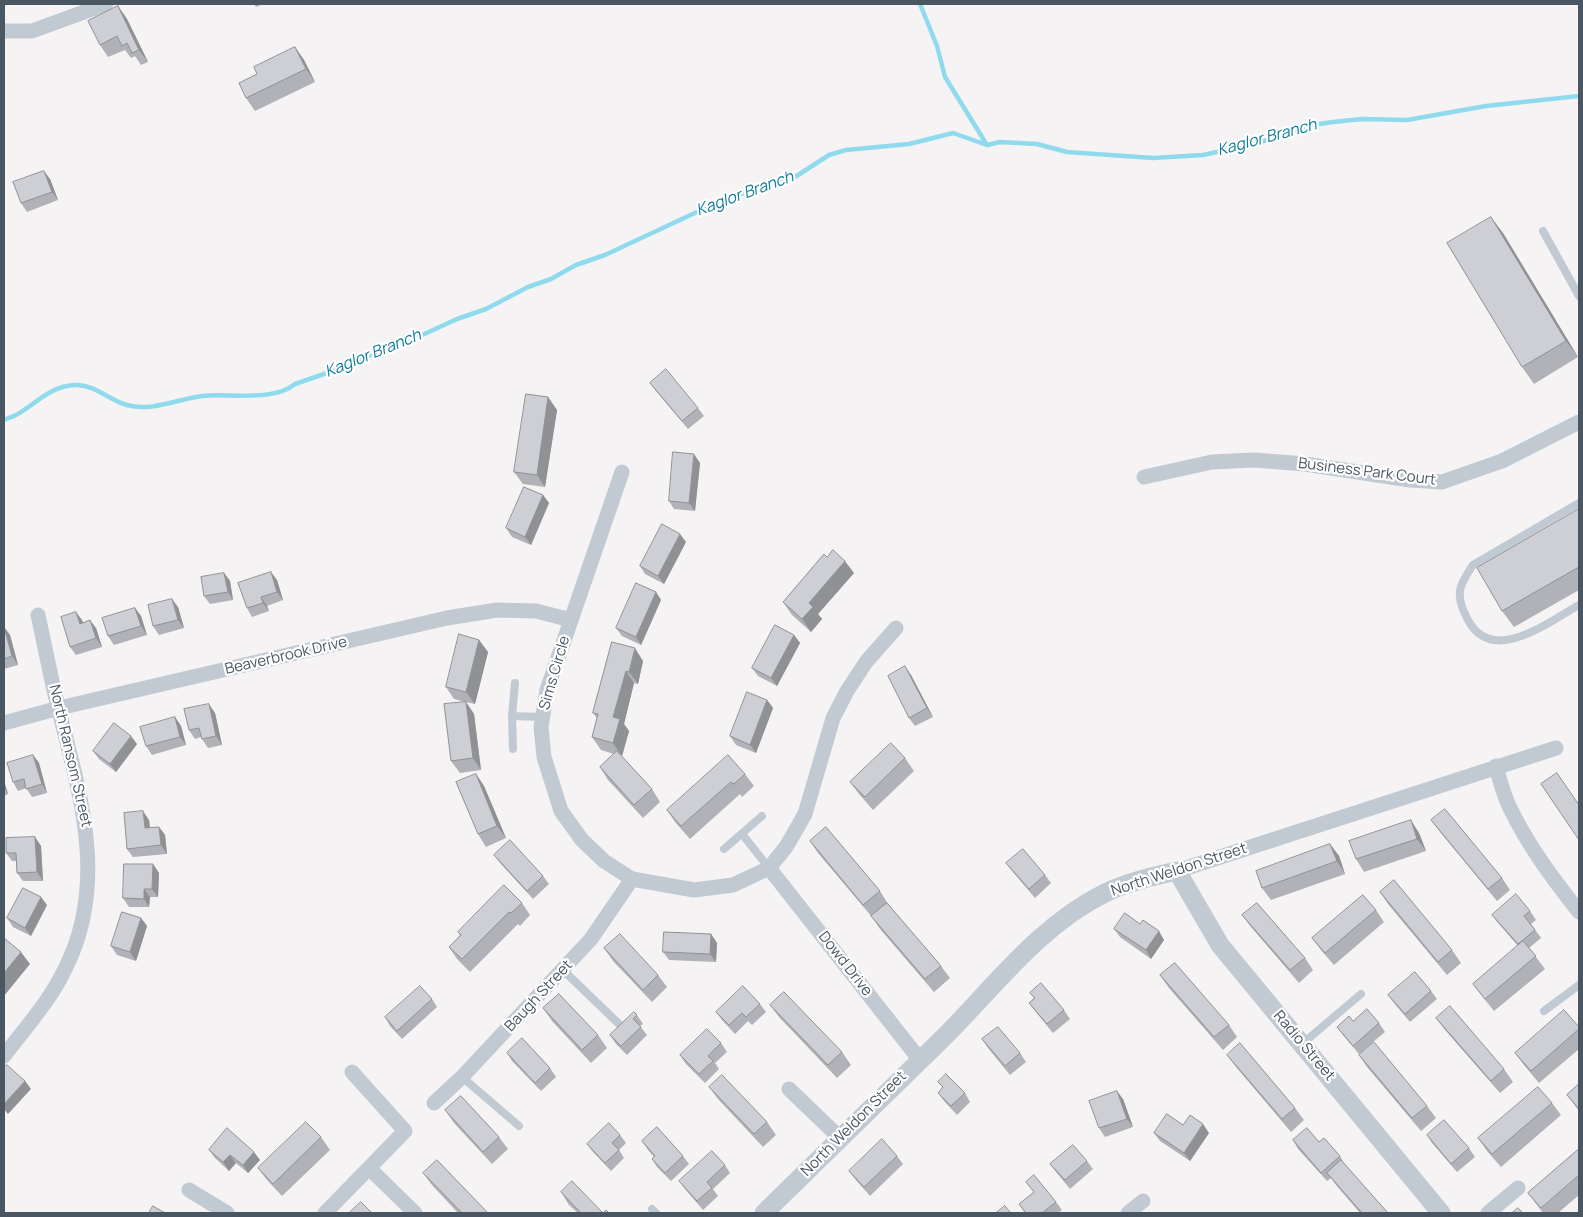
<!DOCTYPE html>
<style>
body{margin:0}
#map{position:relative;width:1583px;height:1217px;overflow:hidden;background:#f5f3f3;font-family:Manrope,sans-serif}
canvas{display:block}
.frame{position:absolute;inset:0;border:5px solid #4a5661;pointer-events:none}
</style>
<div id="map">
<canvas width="1583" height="1217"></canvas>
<div class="frame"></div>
</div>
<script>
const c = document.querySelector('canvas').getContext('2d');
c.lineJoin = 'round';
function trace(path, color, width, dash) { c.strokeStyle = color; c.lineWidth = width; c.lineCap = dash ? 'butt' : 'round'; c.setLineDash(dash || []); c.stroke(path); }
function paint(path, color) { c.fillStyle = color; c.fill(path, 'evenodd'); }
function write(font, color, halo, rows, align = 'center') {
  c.font = font + ' Manrope,sans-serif'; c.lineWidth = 4.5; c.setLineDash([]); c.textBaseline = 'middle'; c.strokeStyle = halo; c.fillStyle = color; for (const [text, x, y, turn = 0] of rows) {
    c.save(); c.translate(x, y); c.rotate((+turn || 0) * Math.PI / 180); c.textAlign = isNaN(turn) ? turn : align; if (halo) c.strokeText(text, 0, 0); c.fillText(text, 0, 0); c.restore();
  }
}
trace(new Path2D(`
 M920,4L937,46L945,77L987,145
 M4,420C7,418 10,418 14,416C36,405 47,387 74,385C95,384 108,400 127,405C151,412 178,399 202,396C228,393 274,402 295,384L353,364L384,348L420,336L457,319L486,309L528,287L551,279L576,265L605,255L729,197L747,192L752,188L795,177L829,155L846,150L909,144L953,133L987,145L1000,142L1037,144L1067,152L1153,158L1203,155L1254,144L1319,124L1333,122L1362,119L1407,120L1486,106L1579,96`), '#90daee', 4.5);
trace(new Path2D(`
 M1543,231L1579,296
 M1579,503L1473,565C1460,584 1455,593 1465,614C1488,669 1545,624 1579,605
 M515,683L512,716L542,717
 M512,716L513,749
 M742,834L769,868
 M724,849L762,816
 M563,970L620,1025
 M1544,1011L1579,985
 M1302,1044L1361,994
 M462,1077L519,1126
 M652,1209L656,1213`), '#c1cad2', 8);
trace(new Path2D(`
 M4,31H32L106,4
 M622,472L547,690L541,727L544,757L561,811L582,840L604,861L632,879L694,890L733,885L769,868L786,847L805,814L833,718L847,691L866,662L896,628
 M1144,477L1212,462L1254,460L1305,464L1410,480L1442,482L1502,461L1579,422
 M4,723L59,708L447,618L497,610L536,611L571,620
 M1496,766C1500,781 1504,797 1511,810C1529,847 1554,880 1579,912
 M769,868L920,1060
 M1177,871L1556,748
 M4,1056C25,1028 50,1001 65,969C108,885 81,797 59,711C51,679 45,647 38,615
 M789,1089L840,1138
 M434,1103L462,1077L591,939L632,879
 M369,1168L415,1213
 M189,1190L227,1213
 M325,1213L405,1131L352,1072
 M1128,1213L1143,1201
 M1488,1213L1518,1188`), '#c1cad2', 15);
trace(new Path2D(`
 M764,1213C823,1156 881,1098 940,1041C992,990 1038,926 1105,893C1127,882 1153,876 1177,871L1220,945L1441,1213`), '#c1cad2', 19);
paint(new Path2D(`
 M254,4H263L256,7Z
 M118,6L127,19L148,62L141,65L135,56L131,58L125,50L108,57L100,45Z
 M295,47L304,60L315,82L255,111L246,98L257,74Z
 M50,179L58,200L27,212L21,203Z
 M1503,233L1578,357L1534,384L1522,367Z
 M650,383L698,408L704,416L688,429L656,391Z
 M548,397L557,410L545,487L523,484L514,472Z
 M700,463L695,511L674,509L669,501Z
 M543,495L549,503L531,545L512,537L506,528Z
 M1579,509V590L1514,627L1502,611Z
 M686,542L664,584L645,574L640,566Z
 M827,557L854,573L818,614L822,619L811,632L792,615L783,602Z
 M224,573L230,581L233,600L210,604L204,596Z
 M277,580L283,600L267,606L269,611L252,617L247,608Z
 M656,592L661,600L641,645L622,636L616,628Z
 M178,607L184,628L159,635L153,626Z
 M135,608L141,616L147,635L114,645L108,636Z
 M76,612L83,623L96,628L102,647L76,655L70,647Z
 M4,627L10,635L18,665L4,669Z
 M794,635L800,643L777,686L758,676L752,668Z
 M479,640L488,652L475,704L466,702L474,714L481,770L460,773L451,761L465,702L454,699L446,687Z
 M612,642L643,661L638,684L634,683L624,724L629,731L622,756L620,755L652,789L660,802L643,818L608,780L600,767L614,754L601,750L592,737L597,718L593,713Z
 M911,675L933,717L915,726L909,718Z
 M767,700L773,708L756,753L736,745L730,736Z
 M215,713L222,745L208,748L202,739L201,737L195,739L189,730Z
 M175,717L181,726L186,745L152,755L146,746Z
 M137,744L116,772L99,759L93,751Z
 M33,755L39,763L47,793L32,797L26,788L18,791L13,782Z
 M905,758L914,771L873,810L859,794L850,782Z
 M476,774L484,786L506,838L486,847L478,834Z
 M745,774L754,786L742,797L740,794L690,839L675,822L667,810Z
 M4,781L8,794L4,796Z
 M149,820L150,828L159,827L165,835L167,854L133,857L127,849Z
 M1431,820L1502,878L1510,890L1497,901L1440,832Z
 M1419,833L1426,851L1364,872L1356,859Z
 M35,837L41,846L43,881H23L17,873L16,861H12L6,853Z
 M810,841L880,891L888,904L941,966L950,978L934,992L880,929L872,917L818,853Z
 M1330,844L1339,856L1345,874L1271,900L1262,888Z
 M494,855L543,876L549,884L533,899L500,863Z
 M1006,863L1045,875L1051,883L1035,898L1012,871Z
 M153,864L159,873L158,897H150L149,907H129L123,898Z
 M1380,892L1452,950L1461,963L1447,975L1388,904Z
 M522,903L530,915L520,926L518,924L470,972L457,959L449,947L460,935L458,932Z
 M47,905L31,936L13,927L7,918Z
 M1376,910L1384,922L1334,965L1321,950L1312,938Z
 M1530,911L1536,920L1531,924L1541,938L1529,948L1545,969L1494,1011L1482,996L1473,984L1518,946L1498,923L1492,915Z
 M1242,915L1305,958L1313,970L1299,983L1251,927Z
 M141,918L147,926L136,961L117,955L111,946Z
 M1140,924L1164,940L1151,959L1120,937L1114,929Z
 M711,934L717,943L716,962L669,960L663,952Z
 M604,948L658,975L667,987L652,1002L613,961Z
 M1160,975L1229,1025L1237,1037L1223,1050L1169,988Z
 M1431,991L1437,999L1410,1022L1394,1003L1388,995Z
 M1030,993L1064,1010L1070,1019L1053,1033L1035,1011L1029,1003L1034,998Z
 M432,999L437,1007L402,1039L390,1026L385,1017Z
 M760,1004L766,1012L752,1025L748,1021L735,1034L722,1020L716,1012Z
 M770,1005L842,1052L851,1065L837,1078L779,1017Z
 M543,1008L598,1035L607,1048L591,1063L552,1021Z
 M637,1015L643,1024L640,1026L647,1035L627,1055L616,1044L610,1035Z
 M1436,1018L1504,1069L1513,1082L1500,1093L1445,1030Z
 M1353,1021L1379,1023L1385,1032L1359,1054L1343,1035L1337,1027Z
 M1579,1027V1049L1539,1083L1524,1065L1515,1053Z
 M982,1039L1020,1053L1026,1062L1010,1075L988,1048Z
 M721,1043L727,1052L715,1063L719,1069L705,1083L686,1064L680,1055Z
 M507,1053L550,1068L556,1077L541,1091L512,1061Z
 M1227,1055L1295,1108L1304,1120L1291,1132L1236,1067Z
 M1359,1055L1427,1106L1436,1118L1421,1131L1367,1067Z
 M938,1082L965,1093L970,1102L957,1115L944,1101L938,1093L943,1088Z
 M1579,1084V1111L1567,1095Z
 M709,1087L767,1122L776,1135L763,1147L718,1099Z
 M1123,1099L1133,1127L1105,1137L1099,1128Z
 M1552,1103L1561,1115L1501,1167L1487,1151L1478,1138Z
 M445,1110L499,1137L508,1149L492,1164L454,1123Z
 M1183,1125L1209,1133L1190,1161L1160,1141L1154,1133Z
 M620,1135L626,1143L619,1150L624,1158L611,1171L593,1152L587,1144Z
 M1427,1135L1469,1148L1475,1157L1457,1172L1432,1143Z
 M321,1137L330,1150L282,1196L267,1180L258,1168Z
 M1293,1140L1319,1142L1340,1156L1345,1165L1388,1213H1360L1336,1185L1331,1178L1327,1181L1298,1149Z
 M642,1141L683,1156L689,1164L671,1181L657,1167L652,1159L654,1157L648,1150Z
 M1579,1149V1195L1558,1213H1543L1528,1193Z
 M209,1150L260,1160L248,1173L236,1163L229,1171L215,1158Z
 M897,1156L903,1164L870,1196L855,1179L849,1171Z
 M1087,1161L1093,1169L1070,1189L1056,1172L1050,1164Z
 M725,1165L730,1173L713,1189L718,1196L703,1210L685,1189L679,1181Z
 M423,1173L488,1213H458L432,1185Z
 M1026,1182L1056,1202L1062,1210L1058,1213H1025L1019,1204L1034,1192Z
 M561,1192L603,1213H609H578L569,1205Z`), '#b0b2b7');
paint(new Path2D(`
 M118,6L127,19L148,62L139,50Z
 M295,47L304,60L315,82L306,69Z
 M44,171L50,179L58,200L52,192Z
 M1491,217L1503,233L1578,357L1566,341Z
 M548,397L557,410L545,487L537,475Z
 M694,454L700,463L695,511L689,503Z
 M543,495L549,503L531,545L525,537Z
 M680,534L686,542L664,584L658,576Z
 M845,561L854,573L818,614L822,619L811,632L802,619L809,603Z
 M271,572L277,580L283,600L277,592Z
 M224,573L230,581L233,600L228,592Z
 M656,592L661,600L641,645L636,637Z
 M261,597L267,606L269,611L263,603Z
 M172,599L178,607L184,628L178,620Z
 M135,608L141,616L147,635L141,626Z
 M76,612L82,620L86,632L80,624Z
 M90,620L96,628L102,647L96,638Z
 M4,627L10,635L18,665L12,656Z
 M794,635L800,643L777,686L771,678Z
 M479,640L488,652L475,704L466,692Z
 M635,648L643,661L638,684L629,672Z
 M905,666L911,675L933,717L927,708Z
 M626,671L634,683L624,724L629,731L622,756L613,743V717Z
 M767,700L773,708L756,753L750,745Z
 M466,702L474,714L481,770L473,758Z
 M209,704L215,713L222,745L216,736Z
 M175,717L181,726L186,745L180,737Z
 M131,736L137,744L116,772L110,764Z
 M33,755L39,763L47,793L42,784Z
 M476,774L484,786L506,838L497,826Z
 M4,781L8,794L4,788Z
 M143,811L149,820L151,837L145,828Z
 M1411,820L1419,833L1426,851L1417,839Z
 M159,827L165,835L167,854L161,845Z
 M35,837L41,846L43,881L37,872Z
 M1330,844L1339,856L1345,874L1337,861Z
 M153,864L159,873L158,897L152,889Z
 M144,889L150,897L149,907L144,899Z
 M41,897L47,905L31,936L25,928Z
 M141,918L147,926L136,961L130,952Z
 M1159,931L1164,940L1151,959L1146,950Z
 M711,934L717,943L716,962L710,954Z
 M21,952L30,964L4,996V973Z
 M25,1081L31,1089L8,1114L4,1109V1104Z
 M1117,1091L1123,1099L1133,1127L1127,1119Z
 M1203,1124L1209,1133L1190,1161L1184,1153Z
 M254,1152L260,1160L248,1173L243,1165Z
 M230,1155L236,1163L229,1171L223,1162Z`), '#909195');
const building = new Path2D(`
 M118,6L139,50L132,53L127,43L122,46L117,36L100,45L88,21Z
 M295,47L306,69L246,98L239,83L257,74L254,67Z
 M44,171L52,192L21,203L13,182Z
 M1491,217L1566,341L1522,367L1447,243Z
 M666,369L698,408L682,421L650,383Z
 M526,394L548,397L537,475L514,472Z
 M673,452L694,454L689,503L669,501Z
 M524,487L543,495L525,537L506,528Z
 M1579,509V567L1502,611L1477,568Z
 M662,524L680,534L658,576L640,566Z
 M833,550L845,561L809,603L813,607L802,619L783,602L824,554L827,557Z
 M271,572L277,592L261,597L263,603L247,608L238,583Z
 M224,573L228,592L204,596L201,577Z
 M636,583L656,592L636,637L616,628Z
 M172,599L178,620L153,626L148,605Z
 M135,608L141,626L108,636L102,618Z
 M76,612L80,624L90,620L96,638L70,647L61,617Z
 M775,625L794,635L771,678L752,668Z
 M4,627L12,656L4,659Z
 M459,634L479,640L466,692L446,687Z
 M612,642L635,648L629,672L626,671L613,717L620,719L613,743L592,737L598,714L593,713Z
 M905,666L927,708L909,718L888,676Z
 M747,692L767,700L750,745L730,736Z
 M466,702L473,758L451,761L444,704Z
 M209,704L216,736L202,739L199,728L189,730L184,709Z
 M175,717L180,737L146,746L140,727Z
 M114,723L131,736L110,764L93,751Z
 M891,743L905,758L865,797L850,782Z
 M617,751L652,789L634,805L600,767Z
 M33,755L42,784L26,789L24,779L13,782L7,763Z
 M728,755L745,774L734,784L731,782L681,826L667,810Z
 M1557,773L1579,805V840L1541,784Z
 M476,774L497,826L478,834L456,782Z
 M1445,809L1502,878L1488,889L1431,820Z
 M143,811L145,828L159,827L161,845L127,849L124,813Z
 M1411,820L1417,839L1356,859L1349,841Z
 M826,827L880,891L863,905L810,841Z
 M35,837L37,872L17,873L16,853H6V838Z
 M510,840L543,876L527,891L494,855Z
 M1330,844L1337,861L1262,888L1256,871Z
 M1023,849L1045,875L1029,889L1006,863Z
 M124,864H153L152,889H144V899L123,898Z
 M1394,880L1452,950L1438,962L1380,892Z
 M504,885L522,903L511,913L509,912L462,959L449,947L461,935L458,932Z
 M23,888L41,897L25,928L7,918Z
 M1516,894L1530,911L1524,916L1535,930L1518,944L1492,915Z
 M1363,895L1376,910L1325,953L1312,938Z
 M887,903L941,966L925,979L871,916Z
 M1257,903L1305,958L1290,970L1242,915Z
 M122,912L141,918L130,952L111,946Z
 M1125,913L1140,924L1143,920L1159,931L1146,950L1114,929Z
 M664,932L711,934L710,954L663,952Z
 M620,934L658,975L643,990L604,948Z
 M4,938L21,952L4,973Z
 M1523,941L1536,956L1485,999L1473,984Z
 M1175,963L1229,1025L1214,1037L1160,975Z
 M1415,972L1431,991L1405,1014L1388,995Z
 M1041,983L1064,1010L1047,1024L1029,1003L1035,998L1030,993Z
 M420,986L432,999L397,1031L385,1017Z
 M743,986L760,1004L746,1017L742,1013L729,1025L716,1012Z
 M784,992L842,1052L828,1065L770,1005Z
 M559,994L598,1035L582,1050L543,1008Z
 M1450,1006L1504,1069L1491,1081L1436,1018Z
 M1367,1009L1379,1023L1353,1046L1337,1027L1349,1016L1353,1021Z
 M1564,1010L1579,1027V1029L1531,1071L1515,1053Z
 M634,1012L637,1015L633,1019L641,1027L621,1046L610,1035Z
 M998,1027L1020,1053L1005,1066L982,1039Z
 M707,1029L721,1043L708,1056L713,1061L699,1074L680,1055Z
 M522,1038L550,1068L535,1083L507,1053Z
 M1374,1042L1427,1106L1412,1118L1359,1055Z
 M1240,1043L1295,1108L1282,1119L1227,1055Z
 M7,1065L25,1081L4,1104V1068Z
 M946,1074L965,1093L951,1106L938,1093L943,1087L938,1082Z
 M722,1075L767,1122L754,1134L709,1087Z
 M1579,1084V1109L1567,1095Z
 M1538,1087L1552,1103L1492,1154L1478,1138Z
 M1117,1091L1127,1119L1099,1128L1089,1101Z
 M461,1096L499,1137L483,1152L445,1110Z
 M1167,1114L1183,1125L1190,1115L1203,1124L1184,1153L1154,1133Z
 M1444,1120L1469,1148L1451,1164L1427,1135Z
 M306,1122L321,1137L273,1184L258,1168Z
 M609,1123L620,1135L612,1143L619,1150L605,1163L587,1144Z
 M657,1127L683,1156L665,1173L652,1159L655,1156L642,1141Z
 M227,1128L254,1152L243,1165L230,1155L223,1162L209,1150Z
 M1307,1128L1319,1142L1324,1138L1340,1156L1321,1173L1293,1140Z
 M882,1139L897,1156L864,1187L849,1171Z
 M1073,1145L1087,1161L1065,1180L1050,1164Z
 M1579,1149V1175L1541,1208L1528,1193Z
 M712,1151L725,1165L707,1182L712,1188L697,1201L679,1181Z
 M437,1160L488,1213H462L423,1173Z
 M1341,1160L1388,1213H1362L1327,1173Z
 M1034,1175L1056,1202L1042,1213H1026L1019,1204L1034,1192L1026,1182Z
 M572,1181L603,1213L606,1210L609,1213H581L561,1192Z
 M361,1202L372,1213H349Z
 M153,1206L165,1213H149Z
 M1005,1206L1011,1213H996Z
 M1518,1208L1523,1213H1512Z`);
paint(building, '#cdcfd5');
trace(building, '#909195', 1);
write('15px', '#4a5661', '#fff', [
 ["Business Park Court",1367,472,7],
 ["Beaverbrook Drive",286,656,-13],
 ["Sims Circle",555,673,-74],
 ["North Ransom Street",70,756,77],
 ["North Weldon Street",1179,870,-18],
 ["Dowd Drive",845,964,52],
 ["Baugh Street",539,996,-47],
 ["Radio Street",1304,1046,50],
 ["North Weldon Street",854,1124,-45]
]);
write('italic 16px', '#0c7c9b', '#fff', [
 ["Kaglor Branch",1267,138,-15],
 ["Kaglor Branch",745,194,-20],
 ["Kaglor Branch",373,354,-22]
]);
</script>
